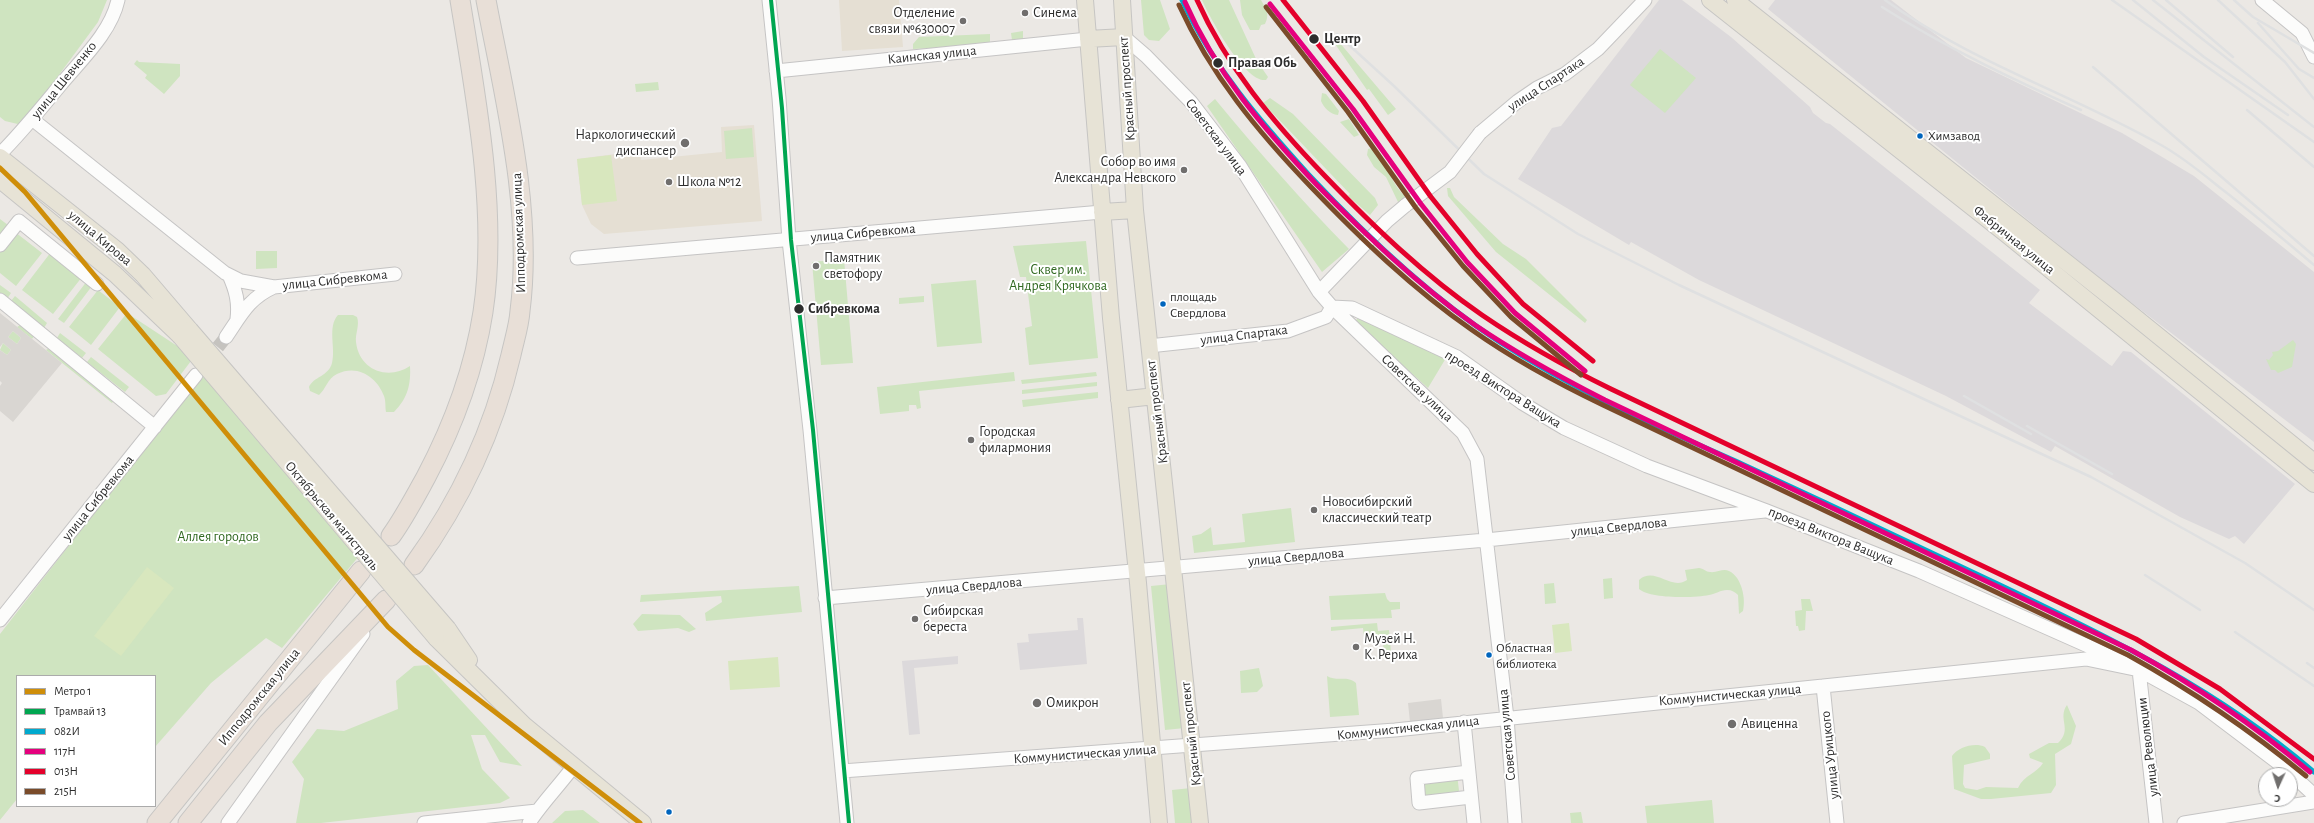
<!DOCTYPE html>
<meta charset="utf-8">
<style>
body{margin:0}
#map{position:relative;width:2314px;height:823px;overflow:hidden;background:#ebe8e4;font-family:"Alegreya Sans",sans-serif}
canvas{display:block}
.legend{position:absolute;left:16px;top:675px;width:140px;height:132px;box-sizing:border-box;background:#fff;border:1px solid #ababab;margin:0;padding:5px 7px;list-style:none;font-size:12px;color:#2d2d2d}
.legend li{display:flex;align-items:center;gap:8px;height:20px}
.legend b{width:20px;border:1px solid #ababab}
.north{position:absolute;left:2258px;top:767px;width:40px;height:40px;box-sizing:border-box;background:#fff;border:1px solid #ababab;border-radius:50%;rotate:183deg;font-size:11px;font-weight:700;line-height:16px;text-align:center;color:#2d2d2d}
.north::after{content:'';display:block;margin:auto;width:14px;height:18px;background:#706e6d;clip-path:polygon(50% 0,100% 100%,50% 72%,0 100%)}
</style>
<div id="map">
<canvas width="2314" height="823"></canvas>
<ul class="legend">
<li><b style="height:5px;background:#cf8e09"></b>Метро 1</li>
<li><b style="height:5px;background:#00a651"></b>Трамвай 13</li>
<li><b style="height:5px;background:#00a9ce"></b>082И</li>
<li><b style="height:5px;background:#e5007d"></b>117Н</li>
<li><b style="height:5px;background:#e4002b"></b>013Н</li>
<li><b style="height:5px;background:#7a4b2a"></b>215Н</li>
</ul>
<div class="north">С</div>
</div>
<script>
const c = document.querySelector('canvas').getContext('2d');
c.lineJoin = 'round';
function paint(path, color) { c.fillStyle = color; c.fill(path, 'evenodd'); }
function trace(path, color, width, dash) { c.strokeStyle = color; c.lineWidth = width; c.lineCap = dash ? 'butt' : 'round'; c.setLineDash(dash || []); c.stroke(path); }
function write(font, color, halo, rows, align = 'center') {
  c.font = font + ' "Alegreya Sans",sans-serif'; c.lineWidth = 4; c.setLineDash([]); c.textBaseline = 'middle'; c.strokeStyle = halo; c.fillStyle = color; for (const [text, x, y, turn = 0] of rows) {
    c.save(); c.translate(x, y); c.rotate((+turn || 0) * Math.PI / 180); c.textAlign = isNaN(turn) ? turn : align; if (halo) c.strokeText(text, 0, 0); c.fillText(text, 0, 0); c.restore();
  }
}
paint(new Path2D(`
 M1659,0H1682L1731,37L1810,107L1813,113L1826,123L1830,124L2040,290L2029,303L2110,365L2112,366L2123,351L2131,352L2295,484L2244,544L2235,536L2229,539L2180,517L2055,446L2051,452L1946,396L1699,280L1631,242L1629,245L1518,179L1552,128L1561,126Z
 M1775,0H1891L1966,58L2122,133L2194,176L2314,272V442L2107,284L1768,9Z
 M1077,618H1083L1087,664L1020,670L1017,643L1029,642L1028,634L1078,630Z
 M958,656V664L914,668L920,734L909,735L902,661Z`), '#dcd9db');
paint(new Path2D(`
 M839,0H899L903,47L842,51Z
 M754,125L762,221L604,234L591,224L582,205L577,159L639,151L641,160L722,152L721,127Z`), '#e5dfd3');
paint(new Path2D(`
 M0,0H107L98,22L22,125L5,121L0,117Z
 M1141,0H1160L1170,29L1159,41L1149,40L1144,35Z
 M1202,0H1229L1257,61L1268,77L1266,80C1245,83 1210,18 1202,0Z
 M1240,0H1261C1266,9 1270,13 1265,24L1261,25L1259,30H1250L1242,15Z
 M1023,31V39L1012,40L1011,33Z
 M990,34V45L913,49V44L919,37Z
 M1336,42H1339L1396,109L1388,115L1369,89L1367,90L1335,44Z
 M1660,49L1696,78L1665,113L1630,85Z
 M137,60L139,62L180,64V76L164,94L145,78L147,75L134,64Z
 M658,82L659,90L636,92L635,84Z
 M1322,93L1326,94L1339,111L1338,115C1330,114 1324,108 1321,101Z
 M1270,98L1293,114L1375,198L1378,205L1370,215L1348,196L1350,194L1263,103Z
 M1215,99C1258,151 1302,201 1349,249L1322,272L1207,106Z
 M1349,119L1359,135L1354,137L1340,122Z
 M752,128L754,157L726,159L724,131Z
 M1372,148C1388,162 1390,183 1405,196L1401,202H1398L1386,177L1374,167L1367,155L1368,149Z
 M1447,188H1450L1454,197L1503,244L1526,259L1587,320L1585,323L1496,252L1448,196Z
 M0,219L8,225L0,235Z
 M15,232L42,253L16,286L0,273V251Z
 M1086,241L1098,358L1029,365L1025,328L1032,326L1026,277H1020L1013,246Z
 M256,251H277V268L256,269Z
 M51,252L82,277L53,314L22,290Z
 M844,259L853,363L821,365L812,262Z
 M976,280L982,343L937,347L931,284Z
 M87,281L92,286L64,323L58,319Z
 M0,285L11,293L7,299L0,293Z
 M98,290L120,307L91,345L69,327Z
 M15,296L47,323L44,328L11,301Z
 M924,296V302L899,304V298Z
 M127,313L194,357L166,394L156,396L98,349Z
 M338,315H353L357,317C360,325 355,334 356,342C359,370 388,381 410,366C411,384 408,398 394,412H386C385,407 386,401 384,396C378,379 359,363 337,374C327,379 326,389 319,395L310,391L309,387C313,377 329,376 332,363C336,348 327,327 338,315Z
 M1359,317L1446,358L1428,388L1354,322Z
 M22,324L35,335L32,339L17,327Z
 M13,331L21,338L17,344L8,337Z
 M60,333L86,353L82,358L57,338Z
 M2293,340L2296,344L2292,367L2278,373L2275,370H2271L2266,359L2269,360L2273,355L2272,352L2278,351Z
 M3,343L11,350L7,355L0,350Z
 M51,347L116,398L112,403L46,350Z
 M91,357L129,387L125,392L87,362Z
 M220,363L370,543L282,648L266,638L211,683L155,747V676H17V799L0,820V634L194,385Z
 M1014,372L1015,381L919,391L921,408L917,409L916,405H909V411L880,414L877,387Z
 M1096,372L1097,376L1022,384L1021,380Z
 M1097,382V386L1022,394V390Z
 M1098,392V398L1023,407L1022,400Z
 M1291,508L1295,542L1194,553L1192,536L1201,534L1211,527L1213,545L1245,542L1242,514Z
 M1699,568C1703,568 1706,572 1710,572C1717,573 1723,568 1729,571C1742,577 1746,599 1743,611L1739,614L1738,595C1735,592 1732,590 1727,590C1720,590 1716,594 1709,595C1695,598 1650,599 1639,589V580C1655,566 1671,591 1687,580L1685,570Z
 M1612,578L1613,598L1604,599L1603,579Z
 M1554,583L1556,603L1545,604L1544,584Z
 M1171,584L1185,728L1165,730L1151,586Z
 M799,586L802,612L706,621L705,613L722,602L721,596L640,602L641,595Z
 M1385,593L1387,599L1390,602H1400V609L1391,610L1392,618L1331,620L1329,596Z
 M1801,599H1810L1813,611H1806L1805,630L1799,631L1798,626H1796L1795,611L1802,610Z
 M642,614L680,615L696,629L689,632L678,628L638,631L633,624Z
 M1377,623L1378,631L1389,630L1391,652H1384L1382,636L1364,637L1363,628L1331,631V627Z
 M428,665L522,766L500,762L485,735H471L482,769L510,798L500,803L321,823H296L304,779L292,762L317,729L344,731L398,709L396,681L414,666Z
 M1259,668L1263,686L1257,692L1241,693L1240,671Z
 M1327,676C1336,682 1348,675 1356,683L1359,715L1330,717Z
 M2067,705L2076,726L2071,744L2055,754L2056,785L2051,793L1991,799H1981L1954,789L1952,756C1958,747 1975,742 1985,747L1990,754V759L1964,765L1963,784L1965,788L1977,790L1986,787L2018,788C2024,775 2037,773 2043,763L2030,758L2029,754L2049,743H2058C2073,729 2057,719 2067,705Z
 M1457,774L1460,799L1419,803L1417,778Z
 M1191,788L1194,823H1175L1172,790Z
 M1712,800L1714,823H1647L1645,806Z
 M583,810L600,823H552L565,811Z
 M1581,812L1583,823H1571L1570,813Z`), '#cfe4c0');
paint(new Path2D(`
 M611,155L617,201L582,205L577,159Z
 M147,567L174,588L121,656L94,636Z
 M1569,623L1572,651L1555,653L1552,625Z
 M778,657L780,687L730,690L728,661Z`), '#d8e7be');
paint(new Path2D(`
 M0,313L62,363L13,422L0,411V386L2,383L0,381V350L7,355L11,350L3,343L0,347ZM13,331L21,338L17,344L8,337Z
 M1441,699L1443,718L1410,722L1408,703Z`), '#d9d6d2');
trace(new Path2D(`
 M206,362L226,337`), '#c5c3bf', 13, [13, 6]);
const minor = new Path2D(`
 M769,0L779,98L789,240L810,430L847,823
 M2262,0L2302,33L2314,57
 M1124,37L1146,56L1191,102L1240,166L1319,292L1332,307L1463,433L1477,459L1507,718L1515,823
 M776,71L1088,39
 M32,119L225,273L241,281L274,287
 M1480,133L1518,101L1537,88L1565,74L1598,49L1645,0
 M0,154C22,132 42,107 62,83C82,59 111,32 118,0
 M0,245L19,221L97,284
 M577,258L1102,212
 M229,275C236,291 239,302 237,319
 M1319,292L1387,221L1406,205
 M0,300L155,427
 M226,337C241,315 249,298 274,287L395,274
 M1149,346L1288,331L1326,317L1332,307L1352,308L1457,357L1522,403L1564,428L1647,466L1767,511L1919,571L2097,650L2139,670L2199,703L2285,768L2314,795
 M825,598L1486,540L1765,511
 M0,620L196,375
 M1823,686L1837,823
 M1464,722L1474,823
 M842,771L1395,730L2086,659L2139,670L2156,823
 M1469,772L1417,778L1419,803L1471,797
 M228,823L363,634
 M424,823L537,811
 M529,823C542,803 559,786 573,767
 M2184,823L2314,802`);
const major = new Path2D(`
 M1085,0L1111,318L1138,583L1159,823
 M1122,0L1135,210L1200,823
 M1710,0L2006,234L2314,484
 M1735,0L2114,300L2314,462
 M1088,39L1124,37
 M0,157L117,250L143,275L190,330
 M0,180L115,274L180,336
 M1102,212L1135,210
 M1119,400L1155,396
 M448,629L469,660
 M436,638L524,725L643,823`);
const highway = new Path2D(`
 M391,536C404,518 415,497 426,477C453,426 474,370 483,312C498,213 476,98 460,0
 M414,565C461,500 493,433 511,355C514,341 519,326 520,311C533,209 505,100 486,0
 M157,823L361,571
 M188,823L268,723L386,600`);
trace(minor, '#c5c4c4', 15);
trace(major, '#c6c5c3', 18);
trace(highway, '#c6c5c3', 21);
trace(minor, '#fcfcfb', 13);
trace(major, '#e7e3d6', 16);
trace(highway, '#e8dfd7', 19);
trace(new Path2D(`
 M1885,0C1969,61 2071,94 2161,145C2183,157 2203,174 2223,190C2254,214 2284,240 2314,265
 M2112,0L2314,142
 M2133,0L2204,57L2288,115
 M2153,0L2314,127
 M2166,0L2233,57
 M2218,0L2285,62L2314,99
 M2234,0L2253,17L2314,53
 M1882,7C1945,47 2012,79 2081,110
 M2258,23L2299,69L2314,78
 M1337,34L1394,86L1484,174L1578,234L1679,285L2091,477L2245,563L2314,610
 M2093,67L2314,256
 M2247,110L2314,167
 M1964,396L2031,434
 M2027,426L2112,474
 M2145,575L2200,610
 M2235,632L2314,686
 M2307,663L2314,668`), '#dfe0e1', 2.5);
const minorBridge = new Path2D(`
 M1406,205L1450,172L1480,133`);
const majorBridge = new Path2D(`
 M190,330L448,629
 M180,336L436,638`);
trace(minorBridge, '#c5c4c4', 15, []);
trace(majorBridge, '#c6c5c3', 18, []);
trace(minorBridge, '#fcfcfb', 13);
trace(majorBridge, '#e7e3d6', 16);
trace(new Path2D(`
 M1182,0C1213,67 1260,121 1309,175C1366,236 1428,295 1498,341C1575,391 1659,427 1742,464C1829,504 1916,545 2002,586C2115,640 2218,690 2314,772`), '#00a9ce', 5);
trace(new Path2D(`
 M1185,2C1216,73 1264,129 1317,185C1366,235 1417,284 1475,325C1516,353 1560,377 1605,400L2131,650C2195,685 2254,725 2310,772
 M1270,4L1353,109L1421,204L1467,262L1515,313L1585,371`), '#e5007d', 5);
trace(new Path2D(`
 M1197,0C1227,67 1273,122 1324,175C1373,226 1424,275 1482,315C1523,343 1566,367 1611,389L2136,639L2220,689L2314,759
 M1283,0L1363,101L1431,197L1477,254L1523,304L1593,361`), '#e4002b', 5);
trace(new Path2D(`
 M1179,5C1211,75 1258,132 1311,187C1361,239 1413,289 1472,330C1513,359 1557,383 1603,405L2128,655C2191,690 2250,730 2306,776
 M1266,7L1348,112L1416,208L1463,266L1511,317L1581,375`), '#7a4b2a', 5);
trace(new Path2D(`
 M771,0L782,108L791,240L813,430L849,823`), '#00a651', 4);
trace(new Path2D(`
 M0,168L25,192L388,627L414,650L640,823`), '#cf8e09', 5);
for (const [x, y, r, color] of [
 [1025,13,4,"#706e6d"],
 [963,21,4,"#706e6d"],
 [1314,39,5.5,"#2d2d2d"],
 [1218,63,5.5,"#2d2d2d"],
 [1920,136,3.5,"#0065bd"],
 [685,143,5,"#706e6d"],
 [1184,170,4,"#706e6d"],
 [669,182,4,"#706e6d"],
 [816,266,4,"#706e6d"],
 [1163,304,3.5,"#0065bd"],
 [799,309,5.5,"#2d2d2d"],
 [971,440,4,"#706e6d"],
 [1314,510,4,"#706e6d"],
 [915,619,4,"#706e6d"],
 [1356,647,4,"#706e6d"],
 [1489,655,3.5,"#0065bd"],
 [1037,703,5,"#706e6d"],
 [1732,724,5,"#706e6d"],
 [669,812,3.5,"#0065bd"]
]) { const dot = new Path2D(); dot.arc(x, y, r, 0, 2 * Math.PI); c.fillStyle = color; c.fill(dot); trace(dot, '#fff', 1.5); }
write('13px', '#2d2d2d', '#fff', [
 ["Химзавод",1928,136],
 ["площадь",1170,297],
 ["Свердлова",1170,313],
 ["Областная",1496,648],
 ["библиотека",1496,664]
], 'left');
write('14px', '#2d2d2d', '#fff', [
 ["Отделение",955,13,"right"],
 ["связи №630007",955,29,"right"],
 ["Синема",1033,13],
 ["Наркологический",676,135,"right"],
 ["диспансер",676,151,"right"],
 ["Собор во имя",1176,162,"right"],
 ["Александра Невского",1176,178,"right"],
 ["Школа №12",677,182],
 ["Памятник",824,258],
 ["светофору",824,274],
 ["Городская",979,432],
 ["филармония",979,448],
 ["Новосибирский",1322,502],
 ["классический театр",1322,518],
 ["Сибирская",923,611],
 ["береста",923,627],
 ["Музей Н.",1364,639],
 ["К. Рериха",1364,655],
 ["Омикрон",1046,703],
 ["Авиценна",1741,724]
], 'left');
write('bold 14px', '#2d2d2d', '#fff', [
 ["Центр",1324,39],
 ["Правая Обь",1228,63],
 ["Сибревкома",808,309]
], 'left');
write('14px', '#2d2d2d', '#fff', [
 ["Каинская улица",932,55,-6],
 ["улица Шевченко",64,80,-51],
 ["улица Спартака",1546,84,-33],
 ["Красный проспект",1127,89,-94],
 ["Советская улица",1216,137,53],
 ["Ипподромская улица",519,233,-92],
 ["улица Сибревкома",863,233,-5],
 ["улица Кирова",100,238,40],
 ["Фабричная улица",2014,240,39],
 ["улица Сибревкома",335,280,-6],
 ["улица Спартака",1244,335,-7],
 ["Советская улица",1417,388,43],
 ["проезд Виктора Ващука",1503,389,32],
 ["Красный проспект",1157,412,-97],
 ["улица Сибревкома",98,498,-51],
 ["Октябрьская магистраль",332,516,50],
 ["улица Свердлова",1619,527,-6],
 ["проезд Виктора Ващука",1831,536,22],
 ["улица Свердлова",1296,557,-5],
 ["улица Свердлова",974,586,-5],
 ["Коммунистическая улица",1730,695,-5],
 ["Ипподромская улица",259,697,-51],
 ["Коммунистическая улица",1408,728,-6],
 ["Красный проспект",1191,734,-96],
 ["Советская улица",1507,735,-95],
 ["улица Революции",2148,747,-97],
 ["Коммунистическая улица",1085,754,-4],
 ["улица Урицкого",1830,755,-96]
]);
write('14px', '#306820', '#fff', [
 ["Сквер им.",1058,270],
 ["Андрея Крячкова",1058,286],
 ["Аллея городов",218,537]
]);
</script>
